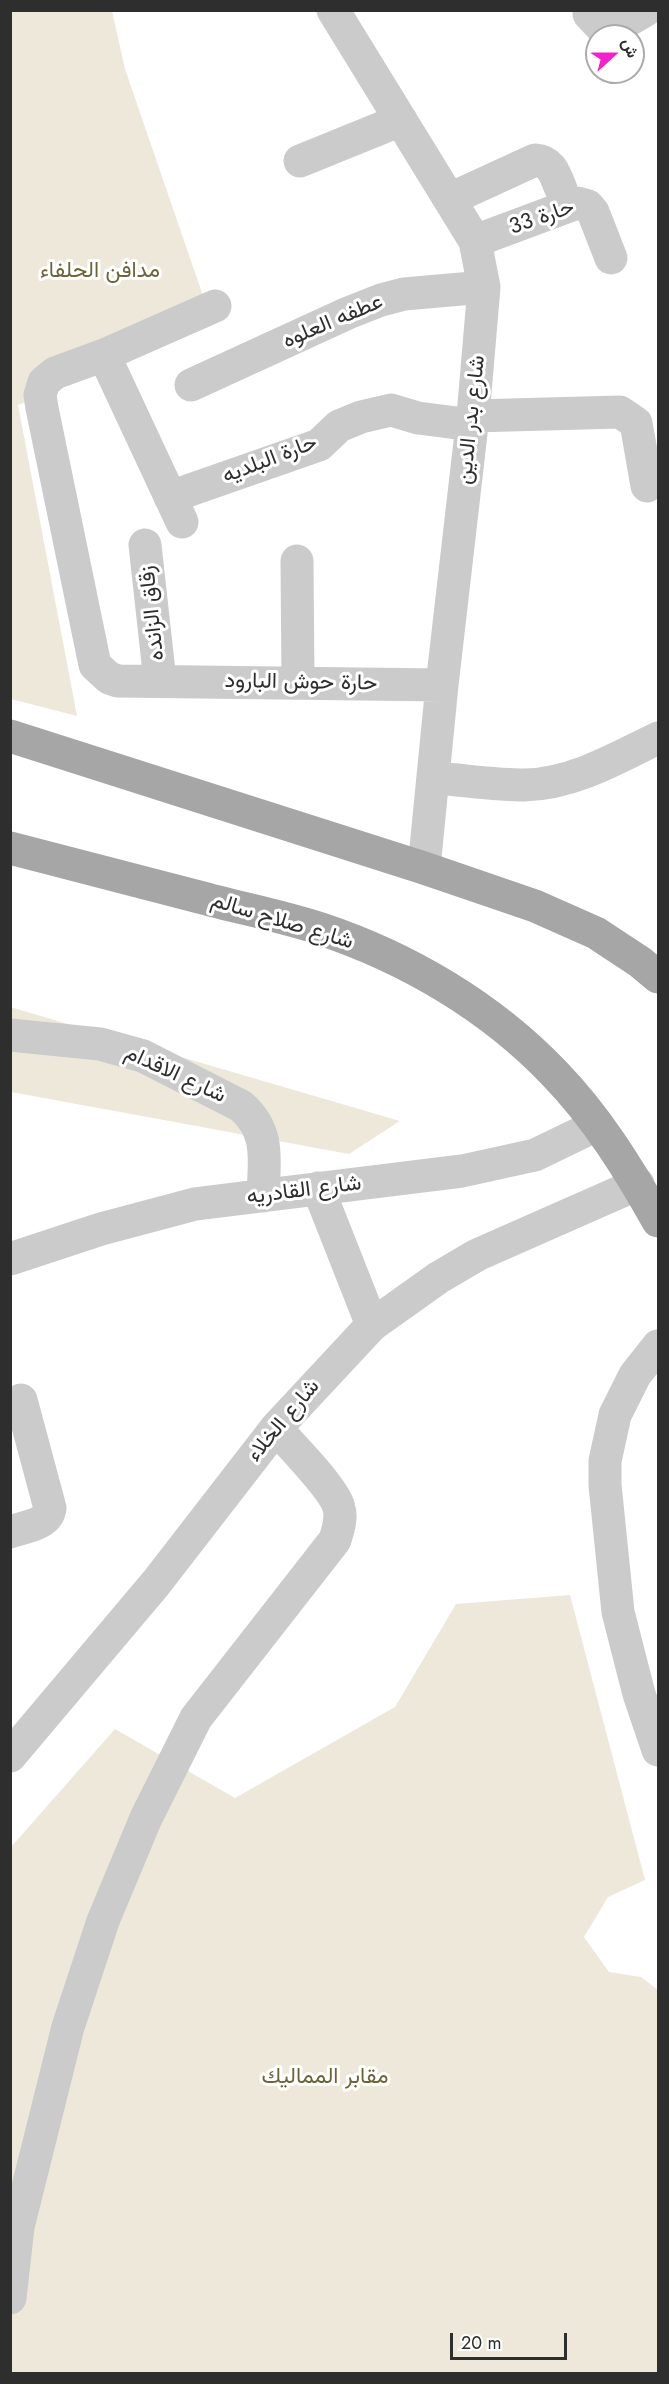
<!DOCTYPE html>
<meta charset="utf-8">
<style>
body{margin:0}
#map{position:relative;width:669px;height:2384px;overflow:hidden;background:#fff;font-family:Jost,Vazirmatn,sans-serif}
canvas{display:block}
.frame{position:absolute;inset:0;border:12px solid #2e2e2e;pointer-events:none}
.north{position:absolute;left:585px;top:24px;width:60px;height:60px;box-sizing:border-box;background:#fff;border:2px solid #ababab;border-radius:50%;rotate:69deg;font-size:16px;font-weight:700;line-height:24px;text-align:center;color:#2e2e2e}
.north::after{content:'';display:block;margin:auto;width:21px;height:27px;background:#f520cc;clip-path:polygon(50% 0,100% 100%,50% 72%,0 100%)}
.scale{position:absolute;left:450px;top:2333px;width:117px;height:27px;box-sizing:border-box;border:3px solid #2e2e2e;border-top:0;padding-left:8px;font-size:18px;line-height:21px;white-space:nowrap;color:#2e2e2e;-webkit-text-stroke:4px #fff;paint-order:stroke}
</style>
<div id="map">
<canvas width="669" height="2384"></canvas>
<div class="frame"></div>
<div class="north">ش</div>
<div class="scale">20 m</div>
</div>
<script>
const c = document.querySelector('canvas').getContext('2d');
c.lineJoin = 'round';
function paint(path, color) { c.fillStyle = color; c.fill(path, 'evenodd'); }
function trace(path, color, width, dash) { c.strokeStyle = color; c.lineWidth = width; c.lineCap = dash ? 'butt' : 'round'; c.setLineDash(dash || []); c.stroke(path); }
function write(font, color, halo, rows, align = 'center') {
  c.font = font + ' Jost,Vazirmatn,sans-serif'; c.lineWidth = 6; c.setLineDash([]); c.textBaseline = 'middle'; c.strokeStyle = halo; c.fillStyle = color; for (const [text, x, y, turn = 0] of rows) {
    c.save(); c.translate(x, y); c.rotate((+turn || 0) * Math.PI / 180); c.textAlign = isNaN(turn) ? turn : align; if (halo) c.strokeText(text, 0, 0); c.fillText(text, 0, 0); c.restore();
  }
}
paint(new Path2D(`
 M10,11H112L125,69L213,325L18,405L77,716L11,699Z
 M10,1007L400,1121L349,1154L11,1092Z
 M570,1595L645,1880L608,1897L584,1937L609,1972L641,1977L658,1990V2373L11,2374V1847L115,1729L235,1798L395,1707L456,1604Z`), '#ede8da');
trace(new Path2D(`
 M333,10L475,241L484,287L473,416L442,685L424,868
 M589,14L604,30L610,31L646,10
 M300,161L401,120
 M450,199L535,160C552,161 555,175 561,189
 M475,241L577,203L588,206L593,212L611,258
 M215,306L104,355L55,373L44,382L40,395L42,408L95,665L109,678L118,681L442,685
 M104,355L182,522
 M191,385L348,313L381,300L404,294L484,287
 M473,416L620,412L636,423L647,486
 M170,497L319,445L339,426L361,417L391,410L418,418L472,425
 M145,545L160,681
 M297,561L298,683
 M434,778C464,780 495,785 525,785C573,784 617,758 658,738
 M10,1035L100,1044L143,1056L241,1106C271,1132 264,1161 263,1196
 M318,1188L372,1325
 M10,1259L101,1229L195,1204L462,1171L535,1155L597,1125
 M658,1346L635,1375L615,1415L605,1461V1485L618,1612L639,1694L658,1750
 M10,1532C24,1527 48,1525 50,1508L21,1400
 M10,1756L156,1583L276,1428L372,1325L438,1278L477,1255L638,1184
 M10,2298L18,2227L68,2027L103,1921L146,1818L196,1718L335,1540C338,1529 342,1519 339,1508C335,1489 290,1445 276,1428`), '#cbcbcb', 33);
trace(new Path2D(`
 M10,736L424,868L535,906L596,933L640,962L658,977
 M10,848C73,864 136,881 199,897C239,908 282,916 321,929C408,958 491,1007 554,1073C596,1116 629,1169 658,1221`), '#a6a6a6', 33);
write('22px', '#2e2e2e', '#fff', [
 ["حارة 33",542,218,-19],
 ["عطفه العلوه",333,322,-23],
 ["شارع بدر الدين",472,420,-84],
 ["حارة البلديه",270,460,-21],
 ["زقاق الزانده",153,613,-96],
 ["حارة حوش البارود",301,683,1],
 ["شارع صلاح سالم",282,922,17],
 ["شارع الاقدام",175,1075,25],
 ["شارع القادريه",304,1191,-7],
 ["شارع الخلاء",284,1421,-50]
]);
write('22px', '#6e6337', '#fff', [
 ["مدافن الحلفاء",100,272],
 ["مقابر المماليك",325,2078]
]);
</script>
